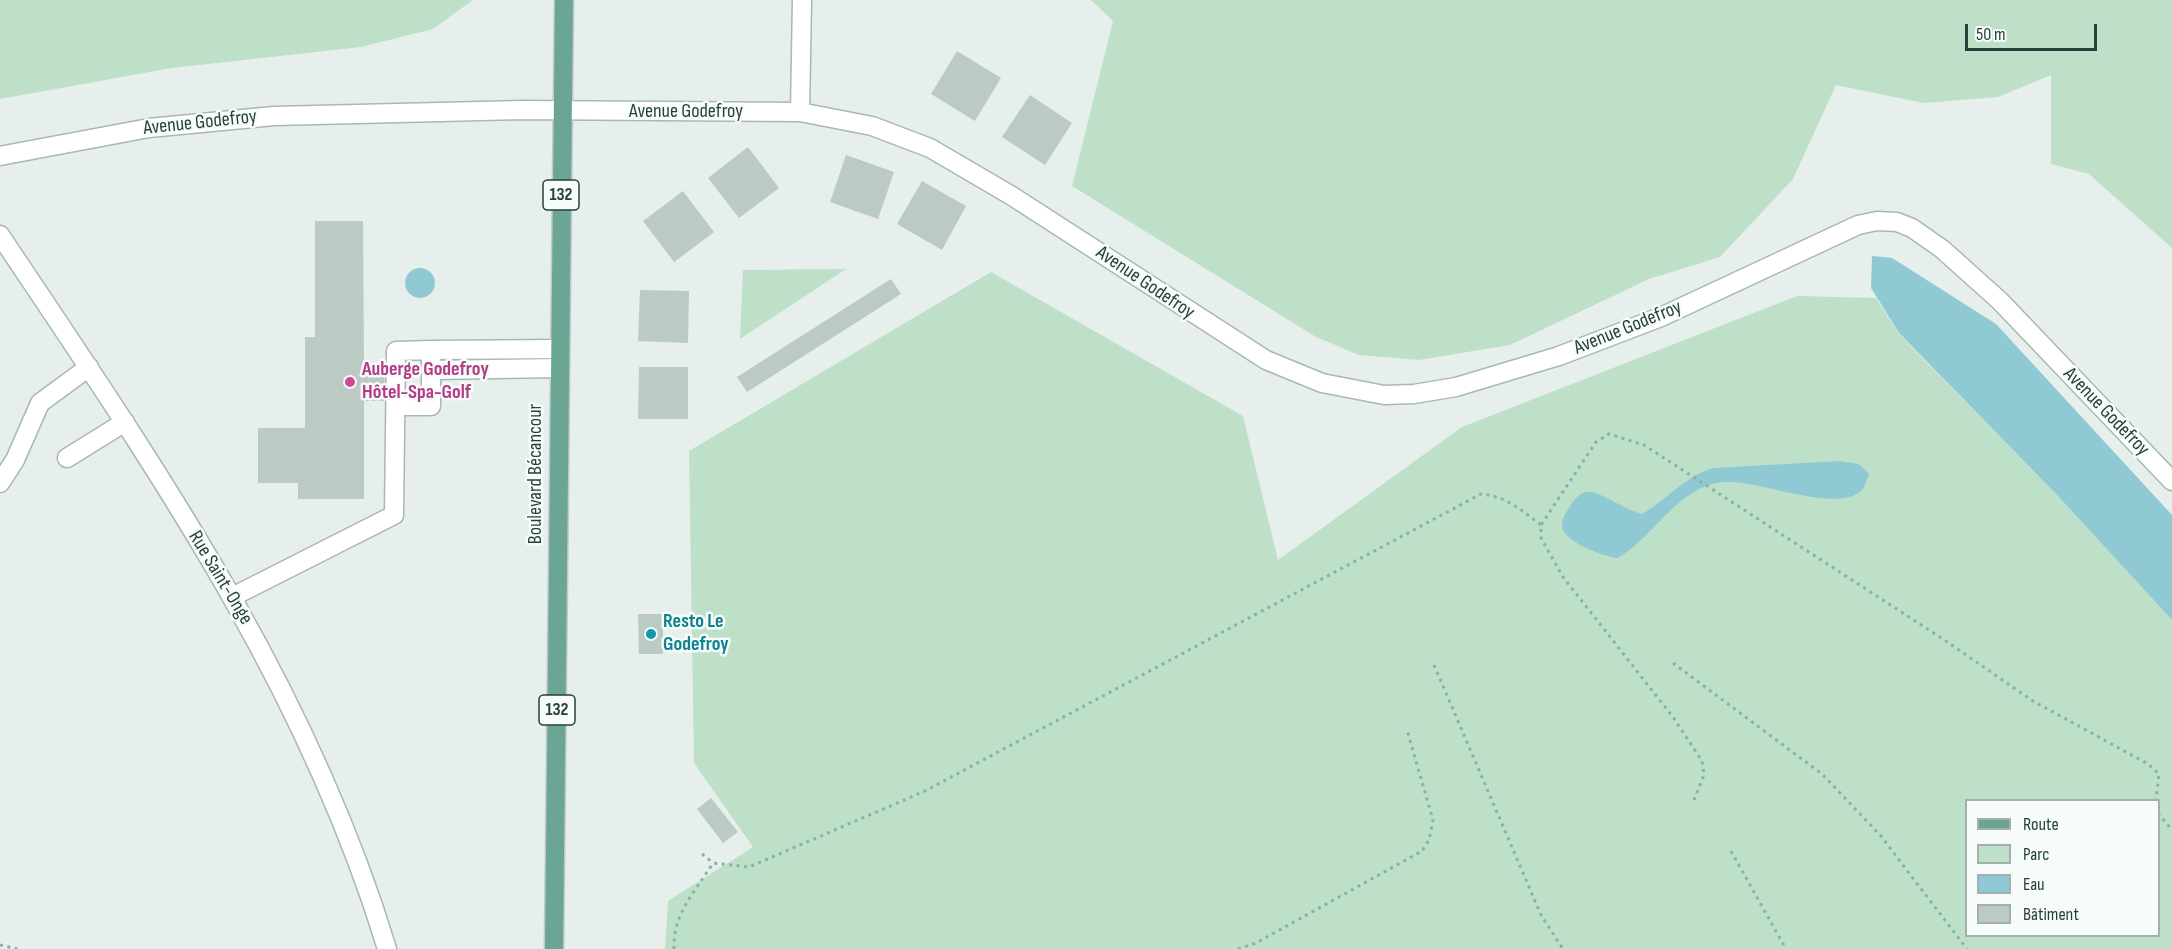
<!DOCTYPE html>
<meta charset="utf-8">
<style>
body{margin:0}
#map{position:relative;width:2172px;height:949px;overflow:hidden;background:#e6efeb;font-family:"Sofia Sans Condensed",sans-serif}
canvas{display:block}
.legend{position:absolute;left:1965px;top:799px;width:195px;height:138px;box-sizing:border-box;background:#f7fbf9;border:2px solid #a3b1ad;margin:0;padding:8px 10px;list-style:none;font-size:18px;color:#24423a}
.legend li{display:flex;align-items:center;gap:12px;height:30px}
.legend b{width:30px;border:2px solid #a3b1ad}
.scale{position:absolute;left:1965px;top:24px;width:132px;height:27px;box-sizing:border-box;border:3px solid #24423a;border-top:0;padding-left:8px;font-size:18px;line-height:21px;white-space:nowrap;color:#24423a;-webkit-text-stroke:4px #f7fbf9;paint-order:stroke}
</style>
<div id="map">
<canvas width="2172" height="949"></canvas>
<ul class="legend">
<li><b style="height:8px;background:#6aa596"></b>Route</li>
<li><b style="height:16px;background:#bfe0c8"></b>Parc</li>
<li><b style="height:16px;background:#8ec9d4"></b>Eau</li>
<li><b style="height:16px;background:#bbcac4"></b>Bâtiment</li>
</ul>
<div class="scale">50 m</div>
</div>
<script>
const c = document.querySelector('canvas').getContext('2d');
c.lineJoin = 'round';
function paint(path, color) { c.fillStyle = color; c.fill(path, 'evenodd'); }
function trace(path, color, width, dash) { c.strokeStyle = color; c.lineWidth = width; c.lineCap = dash ? 'butt' : 'round'; c.setLineDash(dash || []); c.stroke(path); }
function write(font, color, halo, rows, align = 'center') {
  c.font = font + ' "Sofia Sans Condensed",sans-serif'; c.lineWidth = 5; c.setLineDash([]); c.textBaseline = 'middle'; c.strokeStyle = halo; c.fillStyle = color; for (const [text, x, y, turn = 0] of rows) {
    c.save(); c.translate(x, y); c.rotate((+turn || 0) * Math.PI / 180); c.textAlign = isNaN(turn) ? turn : align; if (halo) c.strokeText(text, 0, 0); c.fillText(text, 0, 0); c.restore();
  }
}
paint(new Path2D(`
 M0,0H473L433,29L361,47L172,68L0,99Z
 M1091,0H2172V248L2089,174L2051,164V75L1998,97L1923,103L1836,85L1793,179L1720,257L1649,279L1510,345L1419,360L1359,355L1316,337L1072,186L1113,21Z
 M846,269L740,339L743,270Z
 M991,272L1243,416L1278,560L1462,427L1797,296L1876,298L1899,334L2057,495L2172,620V949H665L668,901L753,847L694,763L689,451ZM1966,800H2158V936H1966Z`), '#bfe0c8');
paint(new Path2D(`
 M1872,256L1892,258L1996,324L2172,515V620L2057,495L1899,333L1871,288Z
 M405 283a15 15 0 1 1 30 0a15 15 0 1 1-30 0Z
 M1840,461L1859,464L1869,474C1867,479 1865,487 1861,491C1838,513 1760,481 1728,482C1680,482 1656,536 1618,558C1604,557 1561,541 1562,525C1562,518 1566,513 1569,508C1573,501 1578,494 1586,492C1599,490 1626,511 1642,514C1667,500 1685,476 1713,468Z`), '#8ec9d4');
paint(new Path2D(`
 M957,51L1001,78L975,121L931,94Z
 M1030,95L1072,123L1045,165L1002,137Z
 M748,147L779,188L739,218L708,178Z
 M846,155L894,172L878,219L830,202Z
 M922,181L966,206L942,250L897,224Z
 M683,191L714,232L674,262L643,221Z
 M315,221H363L364,366L385,367L384,401H364V499H298V483H258V428H305V337H315Z
 M891,279L901,294L747,392L737,377Z
 M640,290L689,291L688,343L638,341Z
 M639,367H688V419H638Z
 M638,614H663V654H639Z
 M711,798L738,832L723,843L697,809Z`), '#bbcac4');
const minor = new Path2D(`
 M800,112L802,0
 M0,156L149,128L274,116L522,110L800,112L872,126L930,148L1012,196L1266,360L1322,383L1384,395L1414,394L1456,387L1559,356L1661,317L1858,225L1877,221L1897,222L1912,228L1942,249L2000,301L2172,481
 M0,235C153,464 306,682 387,949
 M431,350L560,349
 M431,370L559,368
 M67,458L125,422
 M0,483L15,460L40,403L89,367
 M232,597L394,515L396,351L431,350V406H396`);
const major = new Path2D(`
 M554,949L564,0`);
trace(minor, '#a8b8b2', 21);
trace(major, '#c2cac8', 21);
trace(new Path2D(`
 M364,384H380
 M1673,663L1822,774L1880,835L1967,949
 M1434,665L1541,915L1563,949
 M1694,800L1704,775L1702,761L1673,717L1563,577L1541,538V525L1596,442L1609,434L1644,445L1943,639L2033,701L2148,764L2159,774L2156,800
 M2158,813L2172,830
 M1731,851L1786,949
 M702,854L712,862
 M0,945L18,949
 M674,949C673,913 695,892 713,863L749,867L925,791L1481,494C1506,496 1521,510 1541,525
 M1238,949L1256,943L1422,851L1429,840L1433,820L1407,730`), '#86b3a5', 3, [3, 4.5]);
trace(minor, '#fff', 18);
trace(major, '#6aa596', 18);
for (const [x, y, r, color] of [
 [350,382,6,"#d1479c"],
 [651,634,6,"#0f9aa8"]
]) { const dot = new Path2D(); dot.arc(x, y, r, 0, 2 * Math.PI); c.fillStyle = color; c.fill(dot); trace(dot, '#f7fbf9', 2); }
for (const [x, y, w] of [
 [561,195,36],
 [557,710,36]
]) { const box = new Path2D(); box.roundRect(x - w / 2, y - 15, w, 30, 4.5); c.fillStyle = '#f7fbf9'; c.fill(box); trace(box, '#24423a', 1.5); }
write('bold 18px', '#24423a', null, [
 ["132",561,195],
 ["132",557,710]
]);
write('20px', '#24423a', '#f7fbf9', [
 ["Avenue Godefroy",686,112],
 ["Avenue Godefroy",200,123,-6],
 ["Avenue Godefroy",1145,283,34],
 ["Avenue Godefroy",1628,328,-22],
 ["Avenue Godefroy",2106,412,46],
 ["Boulevard Bécancour",536,474,-90],
 ["Rue Saint-Onge",220,578,59]
]);
write('bold 20px', '#b23c85', '#f7fbf9', [
 ["Auberge Godefroy",362,370],
 ["Hôtel-Spa-Golf",362,393]
], 'left');
write('bold 20px', '#0d838f', '#f7fbf9', [
 ["Resto Le",663,622],
 ["Godefroy",663,645]
], 'left');
</script>
